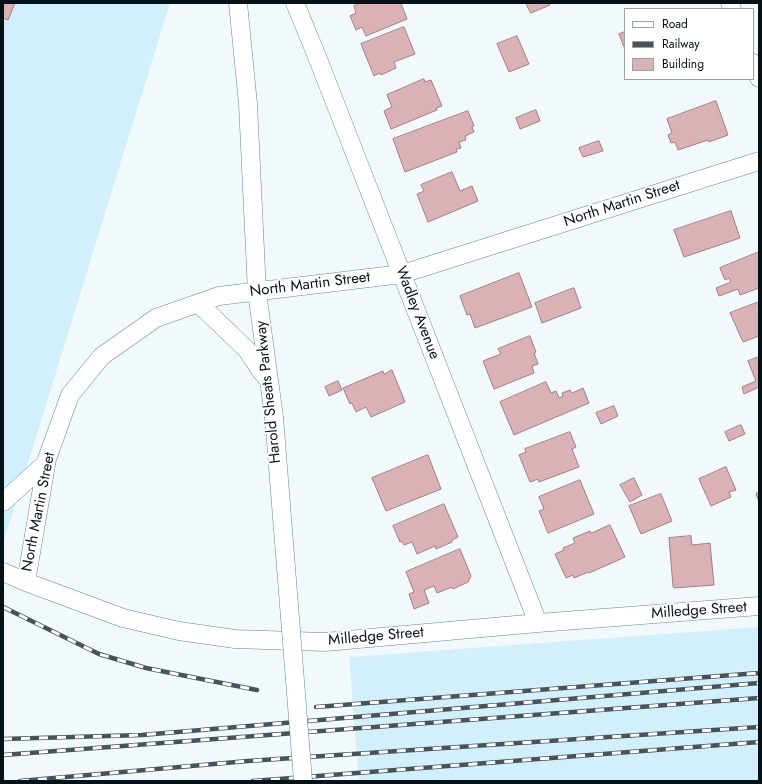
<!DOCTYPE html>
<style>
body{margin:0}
#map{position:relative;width:762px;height:784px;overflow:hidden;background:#f1f9fc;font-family:Jost,sans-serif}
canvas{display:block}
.frame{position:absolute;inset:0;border:4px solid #041117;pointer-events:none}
.legend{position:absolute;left:624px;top:8px;width:130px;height:72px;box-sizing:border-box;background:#fff;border:1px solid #9ba0a2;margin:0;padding:5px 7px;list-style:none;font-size:12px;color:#041117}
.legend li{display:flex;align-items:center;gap:8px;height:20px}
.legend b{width:20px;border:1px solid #9ba0a2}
</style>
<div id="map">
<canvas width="762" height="784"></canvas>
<div class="frame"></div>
<ul class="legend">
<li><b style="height:5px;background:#fff"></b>Road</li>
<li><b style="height:5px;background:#485359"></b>Railway</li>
<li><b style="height:11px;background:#dab1b5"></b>Building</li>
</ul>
</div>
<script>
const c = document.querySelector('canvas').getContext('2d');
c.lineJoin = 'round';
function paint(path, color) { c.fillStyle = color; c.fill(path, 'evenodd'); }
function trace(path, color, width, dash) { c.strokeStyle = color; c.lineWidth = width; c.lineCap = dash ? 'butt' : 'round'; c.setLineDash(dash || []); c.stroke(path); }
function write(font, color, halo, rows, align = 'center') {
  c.font = font + ' Jost,sans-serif'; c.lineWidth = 3.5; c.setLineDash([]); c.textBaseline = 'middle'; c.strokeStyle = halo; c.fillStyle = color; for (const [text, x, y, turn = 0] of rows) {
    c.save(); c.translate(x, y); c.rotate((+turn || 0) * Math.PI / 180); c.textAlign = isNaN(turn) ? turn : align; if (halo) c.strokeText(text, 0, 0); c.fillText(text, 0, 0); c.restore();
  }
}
paint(new Path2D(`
 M3,3H170L3,544Z
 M759,627V781H359L349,657Z`), '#d2f0fc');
const building = new Path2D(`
 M3,3H15L8,20L3,18Z
 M361,3H401L407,19L366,36L362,27L356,30L350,16L356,13L354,6Z
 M526,3H549L550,5L531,13Z
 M404,27L415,54L394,62L396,68L381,75L380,73L374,76L361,44Z
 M625,32V46L624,47L619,34Z
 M517,36L529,64L509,72L497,44Z
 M424,79L425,82L431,80L442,106L436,108L437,110L391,129L384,111L392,107L387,95Z
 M716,101L728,135L709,142L708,140L678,150L675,142L671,143L668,135L672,133L667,119Z
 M536,110L540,121L520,129L516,118Z
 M468,111L474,126L472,127L474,132L465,136L466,140L459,142L461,148L456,149L457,152L405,172L393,139Z
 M599,141L603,151L583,157L579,148Z
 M452,172L460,191L472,186L478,201L428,222L417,194L424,191L421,185Z
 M731,211L740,238L684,257L674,230Z
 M759,252V288L740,295L738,289L719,296L716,288L731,282L729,278L725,280L720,268Z
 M519,273L532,307L475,328L470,314L467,315L460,296Z
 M574,288L581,308L542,323L535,303Z
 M759,302V336L743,342L730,313Z
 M530,336L536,352L534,353L538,364L532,366L534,373L494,389L483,361L501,354L498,349Z
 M759,357V387L744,394L742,387L756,381L748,361Z
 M392,370L405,402L371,417L366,407L356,412L352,403L350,404L343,388L383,371L384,374Z
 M338,381L342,390L329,396L325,387Z
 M546,382L551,393L556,391L559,398L563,396L562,393L570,390L572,393L583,388L589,403L514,435L500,402Z
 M614,406L618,416L601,424L596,413Z
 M741,425L745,434L729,441L725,432Z
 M570,432L576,447L572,449L579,467L539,482L538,479L530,482L519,455L526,452L525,449Z
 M428,455L441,489L386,511L372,478Z
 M726,467L736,490L729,492L731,497L711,506L699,479Z
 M634,478L642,495L630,502L620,485Z
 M580,480L594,514L548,533L539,511L544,509L539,497Z
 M759,492V502L756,494Z
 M661,494L672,521L641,534L629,506Z
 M444,504L458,537L452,540V542L436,549L435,546L417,554L412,542L404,545L402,541L400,542L393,526Z
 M610,525L625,557L589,573L588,572L574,578L573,575L566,578L555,554L564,550L563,548L575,543L573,538L590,531L591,533Z
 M691,536L692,545L710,543L714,585L674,588L673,586L669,538Z
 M460,549L471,576L468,582L453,589L452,587L437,593L434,586L424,590L429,603L414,609L409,594L414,592L406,572Z`);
paint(building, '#dab1b5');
trace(building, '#a47d82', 1);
const minor = new Path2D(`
 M238,3L248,104L257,292L274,417
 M295,3L316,54L538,623
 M730,3L732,9
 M753,63L759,78
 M198,303L247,350L261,371L268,379
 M3,502L46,463
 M3,572L26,582L123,618L179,631L235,639L325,642L538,623L759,606
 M26,582L47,459L70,395L102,356L156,318L219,296L402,274L759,161`);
trace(minor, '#618796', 19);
trace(minor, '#fff', 18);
const rail = new Path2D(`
 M3,607L99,654L146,668L257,690
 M316,707L759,673
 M3,739L142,735L759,683
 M3,755L759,698
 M20,781L248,761L759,727
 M253,781L759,742`);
trace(rail, '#485359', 4.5);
trace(rail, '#fff', 3, [9]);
const minorBridge = new Path2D(`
 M274,417L303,781`);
trace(minorBridge, '#618796', 19, []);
trace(minorBridge, '#fff', 18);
write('15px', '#041117', '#fff', [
 ["North Martin Street",622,204,-18],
 ["North Martin Street",310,285,-7],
 ["Wadley Avenue",417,313,69],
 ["Harold Sheats Parkway",269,392,-96],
 ["North Martin Street",39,512,-79],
 ["Milledge Street",699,611,-4],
 ["Milledge Street",376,637,-5]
]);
</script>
